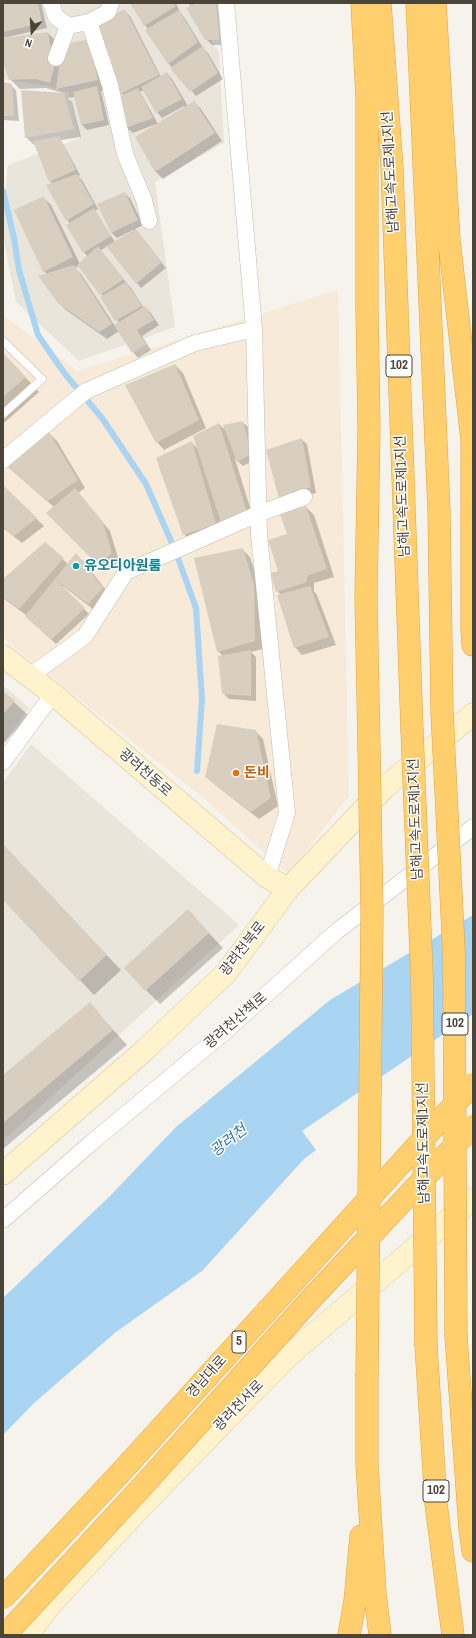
<!DOCTYPE html>
<meta charset="utf-8">
<style>
body{margin:0}
#map{position:relative;width:476px;height:1638px;overflow:hidden;background:#f6f3ec;font-family:"Archivo Narrow",sans-serif}
canvas{display:block}
.frame{position:absolute;inset:0;border:4px solid #4b4439;pointer-events:none}
.north{position:absolute;left:12px;top:12px;width:40px;height:40px;-webkit-text-stroke:3px #fff;paint-order:stroke;rotate:198deg;font-size:11px;font-weight:700;line-height:16px;text-align:center;color:#4b4439}
.north::after{content:'';display:block;margin:auto;width:14px;height:18px;background:#4b4439;clip-path:polygon(50% 0,100% 100%,50% 72%,0 100%)}
</style>
<div id="map">
<canvas width="476" height="1638"></canvas>
<div class="frame"></div>
<div class="north">N</div>
</div>
<script>
const c = document.querySelector('canvas').getContext('2d');
c.lineJoin = 'round';
function paint(path, color) { c.fillStyle = color; c.fill(path, 'evenodd'); }
function trace(path, color, width, dash) { c.strokeStyle = color; c.lineWidth = width; c.lineCap = dash ? 'butt' : 'round'; c.setLineDash(dash || []); c.stroke(path); }
function write(font, color, halo, rows, align = 'center') {
  c.font = font + ' "Archivo Narrow","Noto Sans KR",sans-serif'; c.lineWidth = 3; c.setLineDash([]); c.textBaseline = 'middle'; c.strokeStyle = halo; c.fillStyle = color; for (const [text, x, y, turn = 0] of rows) {
    c.save(); c.translate(x, y); c.rotate((+turn || 0) * Math.PI / 180); c.textAlign = isNaN(turn) ? turn : align; if (halo) c.strokeText(text, 0, 0); c.fillText(text, 0, 0); c.restore();
  }
}
paint(new Path2D(`
 M3,3H186L219,52L224,143L155,182L175,327L79,361L16,302L3,237V212L8,165L80,138L69,93L49,86L3,79Z
 M3,685L29,708L3,744Z
 M31,744L239,925L3,1141V783Z`), '#eae5da');
paint(new Path2D(`
 M338,290L349,796L288,874L207,801L3,638V315L77,371Z`), '#f7ead8');
paint(new Path2D(`
 M473,915V1014L302,1131L316,1150L304,1159L202,1271L116,1332L33,1404L3,1435V1298L109,1197L176,1127L254,1063L330,1000Z`), '#a9d4f2');
paint(new Path2D(`
 M3,3H41L47,28L3,38Z
 M132,3H176L180,12L184,17L203,48L208,53L223,79L196,96L169,64L146,30L148,29L145,25Z
 M187,3H220L224,45H212L206,39L191,7Z
 M125,11L130,16L161,77L167,73L172,79L188,106L194,102L201,109L222,141L163,179L155,171L156,124L133,133L127,128L123,95L121,93L113,61ZM144,90L157,112L162,118L184,106V108L158,124L140,92Z
 M48,33L58,43L61,61L89,40L107,90L101,91L109,125L87,130L82,125L75,97L68,98L72,102L81,137L61,140L80,175L78,176L82,180L98,209L95,211L115,242L134,231L133,230L117,238L111,232L124,193L130,198L143,225L135,229L166,268L141,288L107,246L100,251L131,288L144,308L145,307L150,312L159,325L142,336L151,350L138,358L133,352L119,331L107,339L66,310L58,302L47,274L44,271L43,197L51,205L80,264L88,257L84,252L70,224L47,185L53,184L50,181L36,144L34,145L26,137L63,93L46,88L20,89L10,79L3,59V39ZM79,266L103,296L119,323L115,326L81,274L75,268Z
 M3,83L11,85L16,90L19,121L3,120Z
 M3,353L39,392L3,424Z
 M175,365L183,373L206,428L164,450L157,442Z
 M242,422L248,427L256,459L243,466L235,459L254,520L230,529L220,520L223,531L191,542L184,534L191,442L199,450L219,424L227,432Z
 M49,433L57,441L85,488L78,493L110,531L119,561L106,572L47,513L54,507L9,468Z
 M301,439L307,444L316,493L285,503Z
 M3,486L44,526L22,543L3,528Z
 M306,507L314,515L334,577L314,583V590H313L317,595L336,645L302,655L295,647L281,595L277,591L279,571L288,535Z
 M45,543L68,564L76,554L85,563L112,598L98,613L63,586L62,587L89,614L56,644L26,615L3,598V581Z
 M242,549L250,557L262,593L263,649L251,652L256,657V701L229,699L223,693V656L218,651Z
 M3,692L29,716L3,744Z
 M255,731L263,739L278,806L259,819L214,784Z
 M3,847L121,970L94,995L3,899Z
 M188,911L223,948L160,1004L146,990Z
 M90,1004L127,1045L3,1149V1077Z`), '#0003');
trace(new Path2D(`
 M3,191L14,238L19,270L38,335L65,374L102,418L146,484L175,550L196,608L202,699L197,771`), '#a9d4f2', 6);
paint(new Path2D(`
 M3,3H38L42,23L3,32Z
 M130,3H174L176,6L144,26Z
 M197,3H216L219,40H205L186,8Z
 M125,9L159,75L120,94L106,64L112,61L94,24Z
 M179,10L198,42L168,64L145,30Z
 M48,32L54,68L50,83L35,79L9,80L3,62V38Z
 M89,39L98,80L56,89L62,45Z
 M203,46L218,73L190,92L170,68Z
 M167,72L182,99L156,113L141,87Z
 M3,82L12,84L14,116H3Z
 M97,86L104,120L81,125L73,92Z
 M138,88L153,118L126,128L116,98Z
 M21,90L64,93L74,129L25,138Z
 M194,101L215,133L155,172L135,137Z
 M59,136L76,170L49,182L33,141Z
 M77,174L94,204L66,221L46,185Z
 M125,192L138,220L111,233L97,204Z
 M44,196L73,257L43,272L14,210Z
 M94,208L111,236L83,253L66,225Z
 M136,229L162,262L136,284L106,246Z
 M98,246L124,279L100,295L77,265Z
 M74,265L112,324L99,332L58,303L38,276Z
 M126,282L142,306L115,321L100,297Z
 M145,306L154,320L137,330L146,344L132,353L114,325Z
 M3,353L26,377L3,397Z
 M175,364L199,420L156,443L125,385Z
 M243,421L251,454L237,462L223,425Z
 M219,423L247,512L221,522L193,436Z
 M49,432L78,480L48,501L8,467Z
 M302,438L311,487L279,499L266,450Z
 M192,441L216,524L183,535L156,458Z
 M3,485L37,518L14,536L3,527Z
 M75,488L103,522L112,553L98,565L46,513Z
 M306,506L327,569L307,576V582L276,592L270,573L278,571L268,540L287,534L280,514Z
 M45,542L64,558L19,609L3,597V579Z
 M243,548L254,585L255,641L217,652L194,558Z
 M76,553L103,588L88,604L55,579Z
 M55,579L85,608L51,640L25,616Z
 M310,586L329,637L294,648L277,595Z
 M251,650V696L222,694L218,656Z
 M3,691L15,701L3,714Z
 M217,724L256,730L271,798L251,812L205,777Z
 M3,844L107,955L79,981L3,900Z
 M188,909L209,933L145,991L124,968Z
 M90,1002L113,1030L3,1123V1075Z`), '#d8cfc1');
const lane = new Path2D(`
 M3,341L42,379L3,414`);
const street = new Path2D(`
 M51,3L56,17L68,26L89,22L110,85L125,154L144,200L149,221
 M226,3L254,329L259,535L287,813L267,877
 M89,22L108,12L111,3
 M56,58L68,26
 M3,460L86,391L195,343L254,329
 M30,676L85,636L126,572L258,514L304,497
 M3,762L53,694
 M3,1220L91,1143L227,1030L337,931L473,827`);
const secondary = new Path2D(`
 M3,656L53,694L267,877L288,889
 M3,1174L146,1049L226,973L288,889L384,788L473,714
 M27,1635L53,1602L141,1507L288,1356L473,1199`);
const highway = new Path2D(`
 M362,3L367,98V308L369,428L366,597L369,748
 M380,3L392,168L412,730
 M417,3L439,511L442,712
 M435,3L449,240L472,440V630L473,645
 M456,1336L470,1529L473,1551
 M426,1345L436,1504L453,1635
 M367,1376V1465L375,1593L380,1635
 M349,1635L355,1601L361,1536`);
trace(lane, '#c2bbae', 9);
trace(street, '#c2bbae', 17);
trace(secondary, '#d6c79b', 23);
trace(highway, '#e0a43c', 23);
trace(lane, '#fff', 8);
trace(street, '#fff', 16);
trace(secondary, '#fff3cd', 22);
trace(highway, '#ffcf6e', 22);
const highwayBridge = new Path2D(`
 M442,712L454,954L456,1336
 M412,730L422,979L426,1345
 M367,1376L372,912L369,748
 M3,1598L121,1472L473,1084
 M5,1635L140,1489L312,1298L473,1126`);
trace(highwayBridge, '#e0a43c', 23, []);
trace(highwayBridge, '#ffcf6e', 22);
for (const [x, y, r, color] of [
 [76,566,4,"#0f9aa8"],
 [236,773,4,"#e8710a"]
]) { const dot = new Path2D(); dot.arc(x, y, r, 0, 2 * Math.PI); c.fillStyle = color; c.fill(dot); trace(dot, '#fff', 1.5); }
for (const [x, y, w] of [
 [399,366,26],
 [455,1024,26],
 [239,1342,14],
 [436,1491,26]
]) { const box = new Path2D(); box.roundRect(x - w / 2, y - 11, w, 22, 3); c.fillStyle = '#fff'; c.fill(box); trace(box, '#4b4439', 1); }
write('bold 13px', '#4b4439', null, [
 ["102",399,366],
 ["102",455,1024],
 ["5",239,1342],
 ["102",436,1491]
]);
write('14px', '#4b4439', '#fff', [
 ["남해고속도로제1지선",391,172,-93],
 ["남해고속도로제1지선",403,496,-92],
 ["광려천동로",145,773,41],
 ["남해고속도로제1지선",416,819,-92],
 ["광려천북로",243,949,-52],
 ["광려천산책로",236,1021,-41],
 ["남해고속도로제1지선",424,1143,-91],
 ["경남대로",207,1377,-48],
 ["광려천서로",239,1406,-46]
]);
write('bold 14px', '#0d838f', '#fff', [
 ["유오디아원룸",84,566]
], 'left');
write('bold 14px', '#c56008', '#fff', [
 ["돈비",244,773]
], 'left');
write('italic 15px', '#2e7ab2', '#fff', [
 ["광려천",229,1141,-38]
]);
</script>
